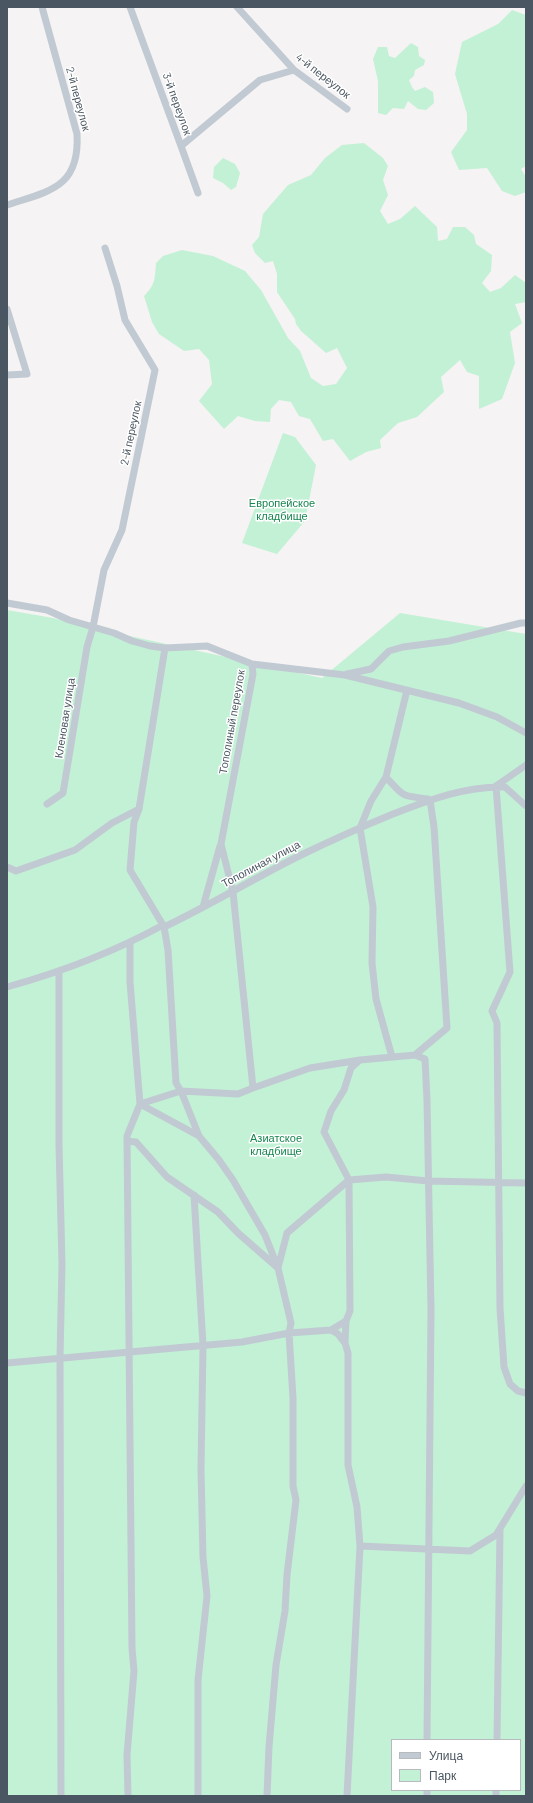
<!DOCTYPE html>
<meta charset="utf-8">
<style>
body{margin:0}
#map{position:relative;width:533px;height:1803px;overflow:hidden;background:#f5f3f3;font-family:Barlow,sans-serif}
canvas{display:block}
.frame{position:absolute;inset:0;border:8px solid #4a5661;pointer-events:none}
.legend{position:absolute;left:391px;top:1739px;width:130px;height:52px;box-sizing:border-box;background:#fff;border:1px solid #b7bbc0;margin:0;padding:5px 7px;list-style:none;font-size:12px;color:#4a5661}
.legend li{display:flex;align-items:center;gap:8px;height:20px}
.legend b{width:20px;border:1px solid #b7bbc0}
</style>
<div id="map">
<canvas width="533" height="1803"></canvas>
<div class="frame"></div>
<ul class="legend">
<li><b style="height:5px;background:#c1cad2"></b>Улица</li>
<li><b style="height:11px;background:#c3f1d5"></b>Парк</li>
</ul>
</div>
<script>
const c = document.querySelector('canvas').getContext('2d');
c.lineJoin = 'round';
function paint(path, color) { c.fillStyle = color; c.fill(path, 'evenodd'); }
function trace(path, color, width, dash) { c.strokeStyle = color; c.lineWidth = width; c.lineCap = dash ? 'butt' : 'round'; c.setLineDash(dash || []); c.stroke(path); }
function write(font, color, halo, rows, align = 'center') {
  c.font = font + ' Barlow,sans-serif'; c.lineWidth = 3; c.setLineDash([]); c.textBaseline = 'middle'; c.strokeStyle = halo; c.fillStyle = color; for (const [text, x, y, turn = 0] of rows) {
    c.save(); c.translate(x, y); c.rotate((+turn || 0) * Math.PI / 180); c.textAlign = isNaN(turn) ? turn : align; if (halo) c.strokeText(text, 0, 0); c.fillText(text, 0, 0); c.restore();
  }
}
paint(new Path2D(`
 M512,10L526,15V166L521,169L526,177V192L515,196L502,191L487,168L459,170L451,152L467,130V114L455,74L462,42L498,24Z
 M411,43L418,47L419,56L425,60L424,65L415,70L414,76L409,80L412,87L415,91L425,87L433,92L434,103L426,110L418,109L408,101L404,109L393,108L386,115L378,113V81L373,59L378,47H387L389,56L395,58Z
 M364,143L383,158L388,166L383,180L388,195L380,211L388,224L400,219L415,206L437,227L438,241L447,239L453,227H465L474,235L476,244L492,255L491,271L482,283L490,292L501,288L515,275L526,283V302L515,304L522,323L510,332L515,363L502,399L479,409V376L467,372L460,360L441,377L444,392L417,417L398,423L380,440L381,448L366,452L350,461L333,439L323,441L310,419L299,416L291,402L279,400L271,409L270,422L255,421L238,416L224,429L199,401L212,384L209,360L199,349L184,351L159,334L152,322L144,296C155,285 155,279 156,263L163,256L182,250L213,256L245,271L261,290L288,338L300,351L311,378L323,386L336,384L347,368L337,348L326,353L301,331L296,324L295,319L277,292V274L273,261L265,263L255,253L252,245L259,237L263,214L288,185L311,175L325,158L342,145Z
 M223,158L235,164L240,173L236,187L231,190L223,183L213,178L214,167Z
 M283,433L295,437L316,465L305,521L277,554L242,543Z
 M7,610L53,618L84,626L322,678L400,613L526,634V1796H7ZM392,1740H520V1790H392Z`), '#c3f1d5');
trace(new Path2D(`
 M130,7L181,146L260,80L294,70
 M237,7L294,70L347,109
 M181,146L198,193
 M7,205C49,191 80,188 77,134L42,7
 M7,309L27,374L7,375
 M7,603L47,610L69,620L114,633L132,641L150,646L165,648L207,646L252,664L345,675L459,703L497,717L526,733
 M252,664L253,674L221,844L233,892L253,1088L310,1068L360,1060
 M347,674L371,669L389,651L403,647L449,641L521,623H526
 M386,777C404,797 401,796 428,799
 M496,786L510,972L492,1011L497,1023L500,1308L504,1367L510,1384L518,1391L526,1393
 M496,786L526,765
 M47,804L63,793L87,647L93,627L104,570L122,530L155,370L125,320L117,286L105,248
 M360,828L373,907L372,963L376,999L392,1057
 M360,828L371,801L386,777L407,690
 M7,867L16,871L75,850L112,823L139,809
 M203,907L220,846
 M163,925L130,870L134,822L139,809L165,648
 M164,927L168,950L176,1083L181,1091L199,1136L219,1160L233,1180L265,1235L278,1268L291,1323L289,1333L293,1398V1486L296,1500L287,1575L285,1611L276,1665L269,1747L267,1796
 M59,971V1145L62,1264L60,1358L61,1796
 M7,987C61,972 114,952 163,925L164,927C210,905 253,879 299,856C330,841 361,827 393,814C429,800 465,786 505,787L526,806
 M199,1136L140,1104L181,1091L238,1094L253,1088
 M127,1141L136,1142L167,1177L218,1212L238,1233L278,1268L287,1233L349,1180L386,1177L428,1181L526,1183
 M194,1195L203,1345L201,1470L203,1557L207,1596L198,1680V1796
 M331,1330L346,1321
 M345,1343L346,1321L350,1311L349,1180L324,1132L331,1111L344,1090L351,1068L360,1060L415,1055
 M7,1363L242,1342L289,1333L331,1330L338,1334L345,1343L348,1353V1465L357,1507L360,1546L470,1551L496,1535L526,1486
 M427,1740L431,1310L427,1100L425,1059L415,1055L447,1028L434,827L430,800
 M497,1740L500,1530
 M128,1796L127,1755L134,1671L132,1648L127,1136L140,1104L130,982V943
 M347,1796L360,1546
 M427,1796V1790
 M496,1796V1790`), '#c1cad2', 7);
write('11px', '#4a5661', '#fff', [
 ["4-й переулок",323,76,38],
 ["2-й переулок",78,99,75],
 ["3-й переулок",177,104,70],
 ["2-й переулок",131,433,-78],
 ["Кленовая улица",65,718,-81],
 ["Тополиный переулок",232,722,-80],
 ["Тополиная улица",261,864,-28]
]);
write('11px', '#17864f', '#fff', [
 ["Европейское",282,503],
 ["кладбище",282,516],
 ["Азиатское",276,1138],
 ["кладбище",276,1151]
]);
</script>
